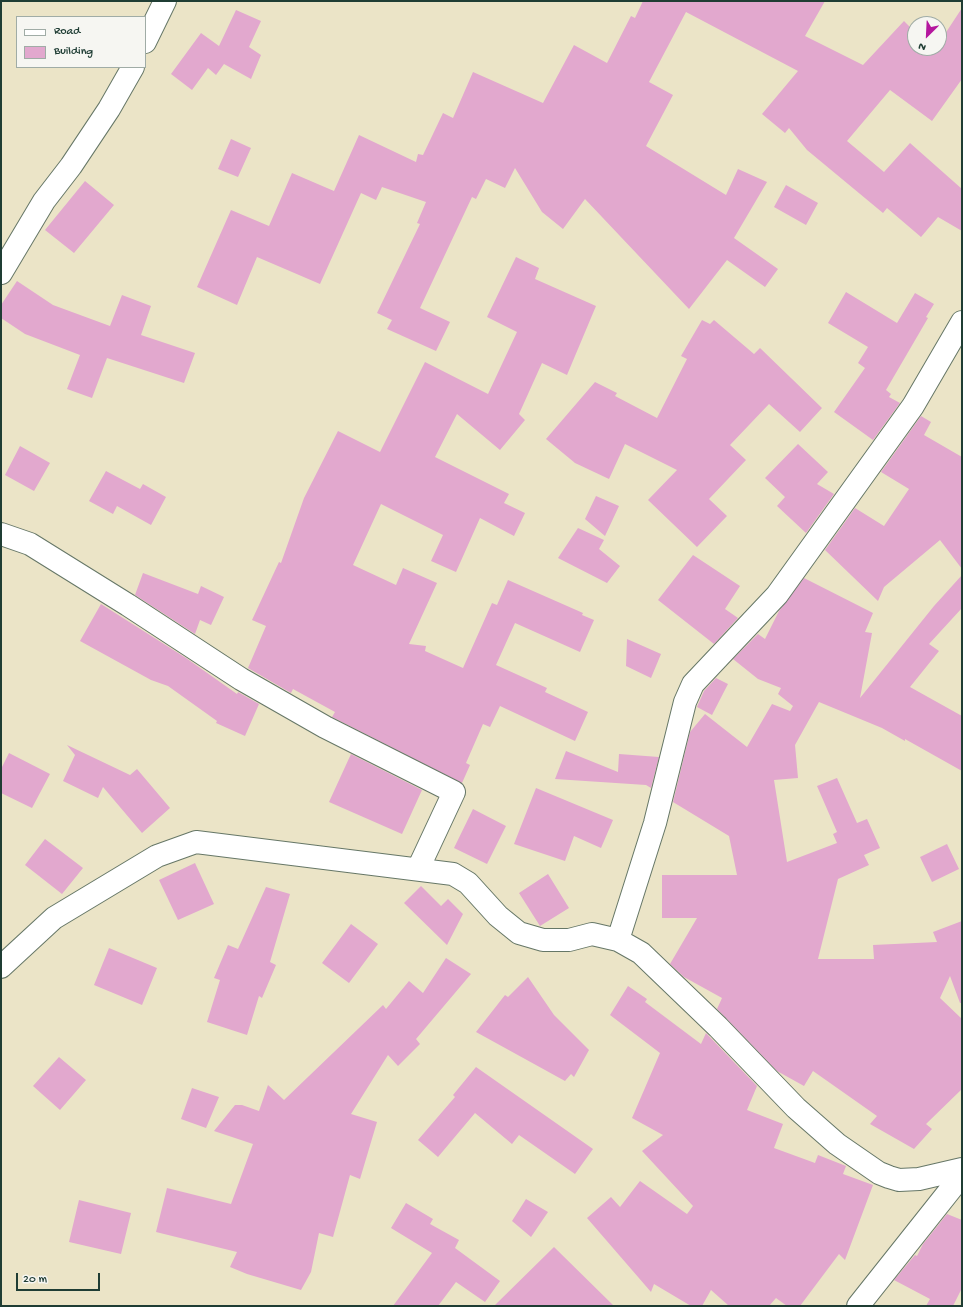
<!DOCTYPE html>
<style>
body{margin:0}
#map{position:relative;width:963px;height:1307px;overflow:hidden;background:#ebe4c7;font-family:"Gochi Hand",sans-serif}
canvas{display:block}
.frame{position:absolute;inset:0;border:2px solid #1f3d34;pointer-events:none}
.legend{position:absolute;left:16px;top:16px;width:130px;height:52px;box-sizing:border-box;background:#f6f6f2;border:1px solid #a0aca6;margin:0;padding:5px 7px;list-style:none;font-size:12px;color:#1f3d34}
.legend li{display:flex;align-items:center;gap:8px;height:20px}
.legend b{width:20px;border:1px solid #a0aca6}
.north{position:absolute;left:907px;top:16px;width:40px;height:40px;box-sizing:border-box;background:#f6f6f2;border:1px solid #a0aca6;border-radius:50%;rotate:204deg;font-size:11px;font-weight:700;line-height:16px;text-align:center;color:#1f3d34}
.north::after{content:'';display:block;margin:auto;width:14px;height:18px;background:#b5179e;clip-path:polygon(50% 0,100% 100%,50% 72%,0 100%)}
.scale{position:absolute;left:16px;top:1273px;width:84px;height:18px;box-sizing:border-box;border:2px solid #1f3d34;border-top:0;padding-left:5px;font-size:12px;line-height:14px;white-space:nowrap;color:#1f3d34;-webkit-text-stroke:3px #f6f6f2;paint-order:stroke}
</style>
<div id="map">
<canvas width="963" height="1307"></canvas>
<div class="frame"></div>
<ul class="legend">
<li><b style="height:5px;background:#fff"></b>Road</li>
<li><b style="height:11px;background:#e2a8ce"></b>Building</li>
</ul>
<div class="north">N</div>
<div class="scale">20 m</div>
</div>
<script>
const c = document.querySelector('canvas').getContext('2d');
c.lineJoin = 'round';
function paint(path, color) { c.fillStyle = color; c.fill(path, 'evenodd'); }
function trace(path, color, width, dash) { c.strokeStyle = color; c.lineWidth = width; c.lineCap = dash ? 'butt' : 'round'; c.setLineDash(dash || []); c.stroke(path); }
paint(new Path2D(`
 M643,1H825L805,36L863,65L904,21L915,32V48H932L934,50L939,48V43L962,8V79L932,121L890,90L847,141L884,172L910,143L962,189V231L938,217L921,237L887,208L883,213L807,150L789,128L785,133L762,114L798,71L686,12L649,82L673,95L646,146L726,195L738,169L767,182L734,238L778,269L765,287L727,260L689,309L585,199L563,229L542,212L515,168L505,188L486,179L476,199L472,197L420,308L450,322L436,351L387,329L392,320L377,313L420,224L417,223L426,202L382,187L376,200L361,193L320,284L257,257L237,305L197,287L231,210L269,226L292,173L334,191L359,135L416,162L418,154L423,155L443,113L453,118L473,72L543,103L574,45L607,63L631,16L635,18Z
 M236,10L261,21L249,47L261,55L251,79L224,64L216,75L208,68L192,90L171,74L201,33L219,46Z
 M231,139L251,148L238,177L218,169Z
 M85,181L114,205L74,253L45,230Z
 M786,185L818,203L806,225L774,207Z
 M516,257L539,268L535,279L596,306L567,375L542,363L519,414L525,420L500,450L457,414L435,457L509,494L504,503L525,513L514,536L480,518L456,572L431,561L443,535L381,504L353,565L396,585L403,568L437,583L409,644L426,646L425,651L463,668L492,603L497,605L508,580L583,613L582,615L594,620L580,652L515,623L496,665L547,688L545,692L588,712L575,741L500,706L490,727L483,724L466,763L470,765L462,783L332,717L335,712L293,689L291,693L248,668L266,626L252,620L279,562L281,563L304,498L338,431L380,452L425,362L488,394L517,332L487,317Z
 M17,281L53,305L110,326L122,295L151,306L141,335L195,353L184,383L107,358L92,398L67,389L80,355L25,334L1,318V305Z
 M846,292L897,323L915,293L934,304L926,317L928,318L886,390L891,394L889,397L900,403L873,440L834,412L865,368L858,363L868,347L828,323Z
 M702,320L710,324L714,320L754,354L760,348L822,408L800,432L769,404L730,445L746,460L709,499L727,516L697,547L648,500L677,470L625,444L609,479L575,463L546,439L595,382L617,393L615,396L657,418L687,359L681,356Z
 M921,416L931,422L924,435L962,457V569L940,540L884,587L878,601L825,550L855,508L884,526L909,489L881,472Z
 M798,444L828,472L817,484L834,494L806,533L777,506L785,497L765,478Z
 M20,446L50,463L34,491L5,475Z
 M106,471L140,489L143,484L166,497L151,525L117,506L113,514L89,501Z
 M596,496L619,506L605,536L585,519Z
 M578,528L604,540L599,549L620,566L607,583L558,558Z
 M693,555L740,586L725,609L738,618L714,644L658,600Z
 M143,573L198,594L201,586L224,597L211,625L200,620L195,634L135,595Z
 M962,575V608L929,644L939,651L910,687L962,716V771L905,739V741L882,728L819,702L795,745L798,778L774,780L787,862L837,843L833,834L837,832L817,786L837,778L857,823L867,819L880,848L864,855L869,865L838,879L818,959H874L873,945L937,942L933,932L962,921V1003H960L950,976L940,998L962,1019V1089L926,1124L932,1129L914,1149L870,1124L877,1116L813,1071L804,1086L777,1071L717,1009L722,998L684,977L670,964L697,918H662V875H737L729,836L673,802L690,732L705,714L747,747L772,704L790,711L793,706L778,694L781,688L758,679L733,659L758,634L765,639L779,611L804,578L873,613L865,632L872,633L860,698L934,606Z
 M101,604L186,658L237,694L238,692L259,704L245,736L216,723L217,721L168,686L151,680L80,641Z
 M627,639L661,654L651,678L626,666Z
 M716,678L728,684L712,715L697,707L704,691Z
 M67,745L130,775L137,769L170,808L142,833L103,787L98,798L63,781L75,755Z
 M566,751L618,772L619,754L659,757L651,788L646,785L555,779Z
 M9,753L50,774L32,808L1,793V769Z
 M351,754L422,790L402,834L329,802Z
 M536,788L613,820L601,848L574,836L565,861L514,844Z
 M473,809L506,826L487,864L454,848Z
 M45,839L83,868L62,894L25,865Z
 M947,844L959,869L932,882L920,857Z
 M195,863L214,904L178,920L159,880Z
 M548,874L569,908L540,926L519,893Z
 M421,886L441,906L448,899L463,914L447,945L404,903Z
 M266,887L290,894L270,962L276,965L262,998L259,996L247,1035L207,1022L220,980L214,978L228,945L238,949Z
 M351,924L378,944L349,983L322,963Z
 M109,948L157,968L142,1005L94,985Z
 M446,958L471,974L416,1039L420,1044L398,1066L388,1055L351,1114L377,1122L360,1179L350,1175L333,1237L319,1233L311,1272L301,1290L247,1274L230,1267L237,1252L156,1232L167,1188L231,1204L253,1144L214,1131L235,1105H242L259,1111L268,1085L284,1100L383,1005L386,1009L409,981L423,993Z
 M528,977L554,1015L589,1050L574,1077L571,1074L565,1081L476,1032L505,995L508,997Z
 M628,986L647,999L645,1002L701,1044L706,1033L757,1086L747,1110L783,1124L774,1148L815,1163L818,1155L846,1166L843,1174L873,1185L845,1260L839,1254L800,1306H787L776,1298L769,1306H729L711,1290L702,1306H691L654,1284L651,1292L587,1218L611,1197L620,1207L640,1181L687,1214L693,1206L642,1151L663,1135L632,1118L660,1053L610,1015Z
 M59,1057L86,1080L60,1110L33,1086Z
 M476,1067L593,1149L575,1174L519,1135L512,1144L475,1113L438,1157L418,1140L455,1097L453,1095Z
 M192,1088L219,1097L206,1128L181,1119Z
 M526,1199L548,1212L531,1237L512,1221Z
 M79,1200L131,1213L121,1254L69,1242Z
 M406,1203L433,1219L430,1224L459,1240L455,1248L500,1281L485,1302L456,1282L438,1306H393L432,1253L391,1228Z
 M947,1214L962,1220V1288L953,1306H926L930,1299L894,1280L915,1255L917,1256L923,1244Z
 M554,1247L614,1306H494Z`), '#e2a8ce');
const minor = new Path2D(`
 M145,42L165,1
 M1,273L44,201L71,166L109,109L133,67
 M1,534L30,544L128,605L241,679L325,727L454,792L418,869
 M618,940L655,823L685,702L693,684L777,595L913,406L962,322
 M1,967L54,918L157,856L196,842L453,874L468,883L498,916L519,933L543,940H569L592,934L618,940L641,953L718,1027L796,1108L837,1144L879,1173L889,1177L899,1180L919,1179L962,1169
 M858,1306L962,1175`);
trace(minor, '#667767', 24);
trace(minor, '#fff', 22);
</script>
